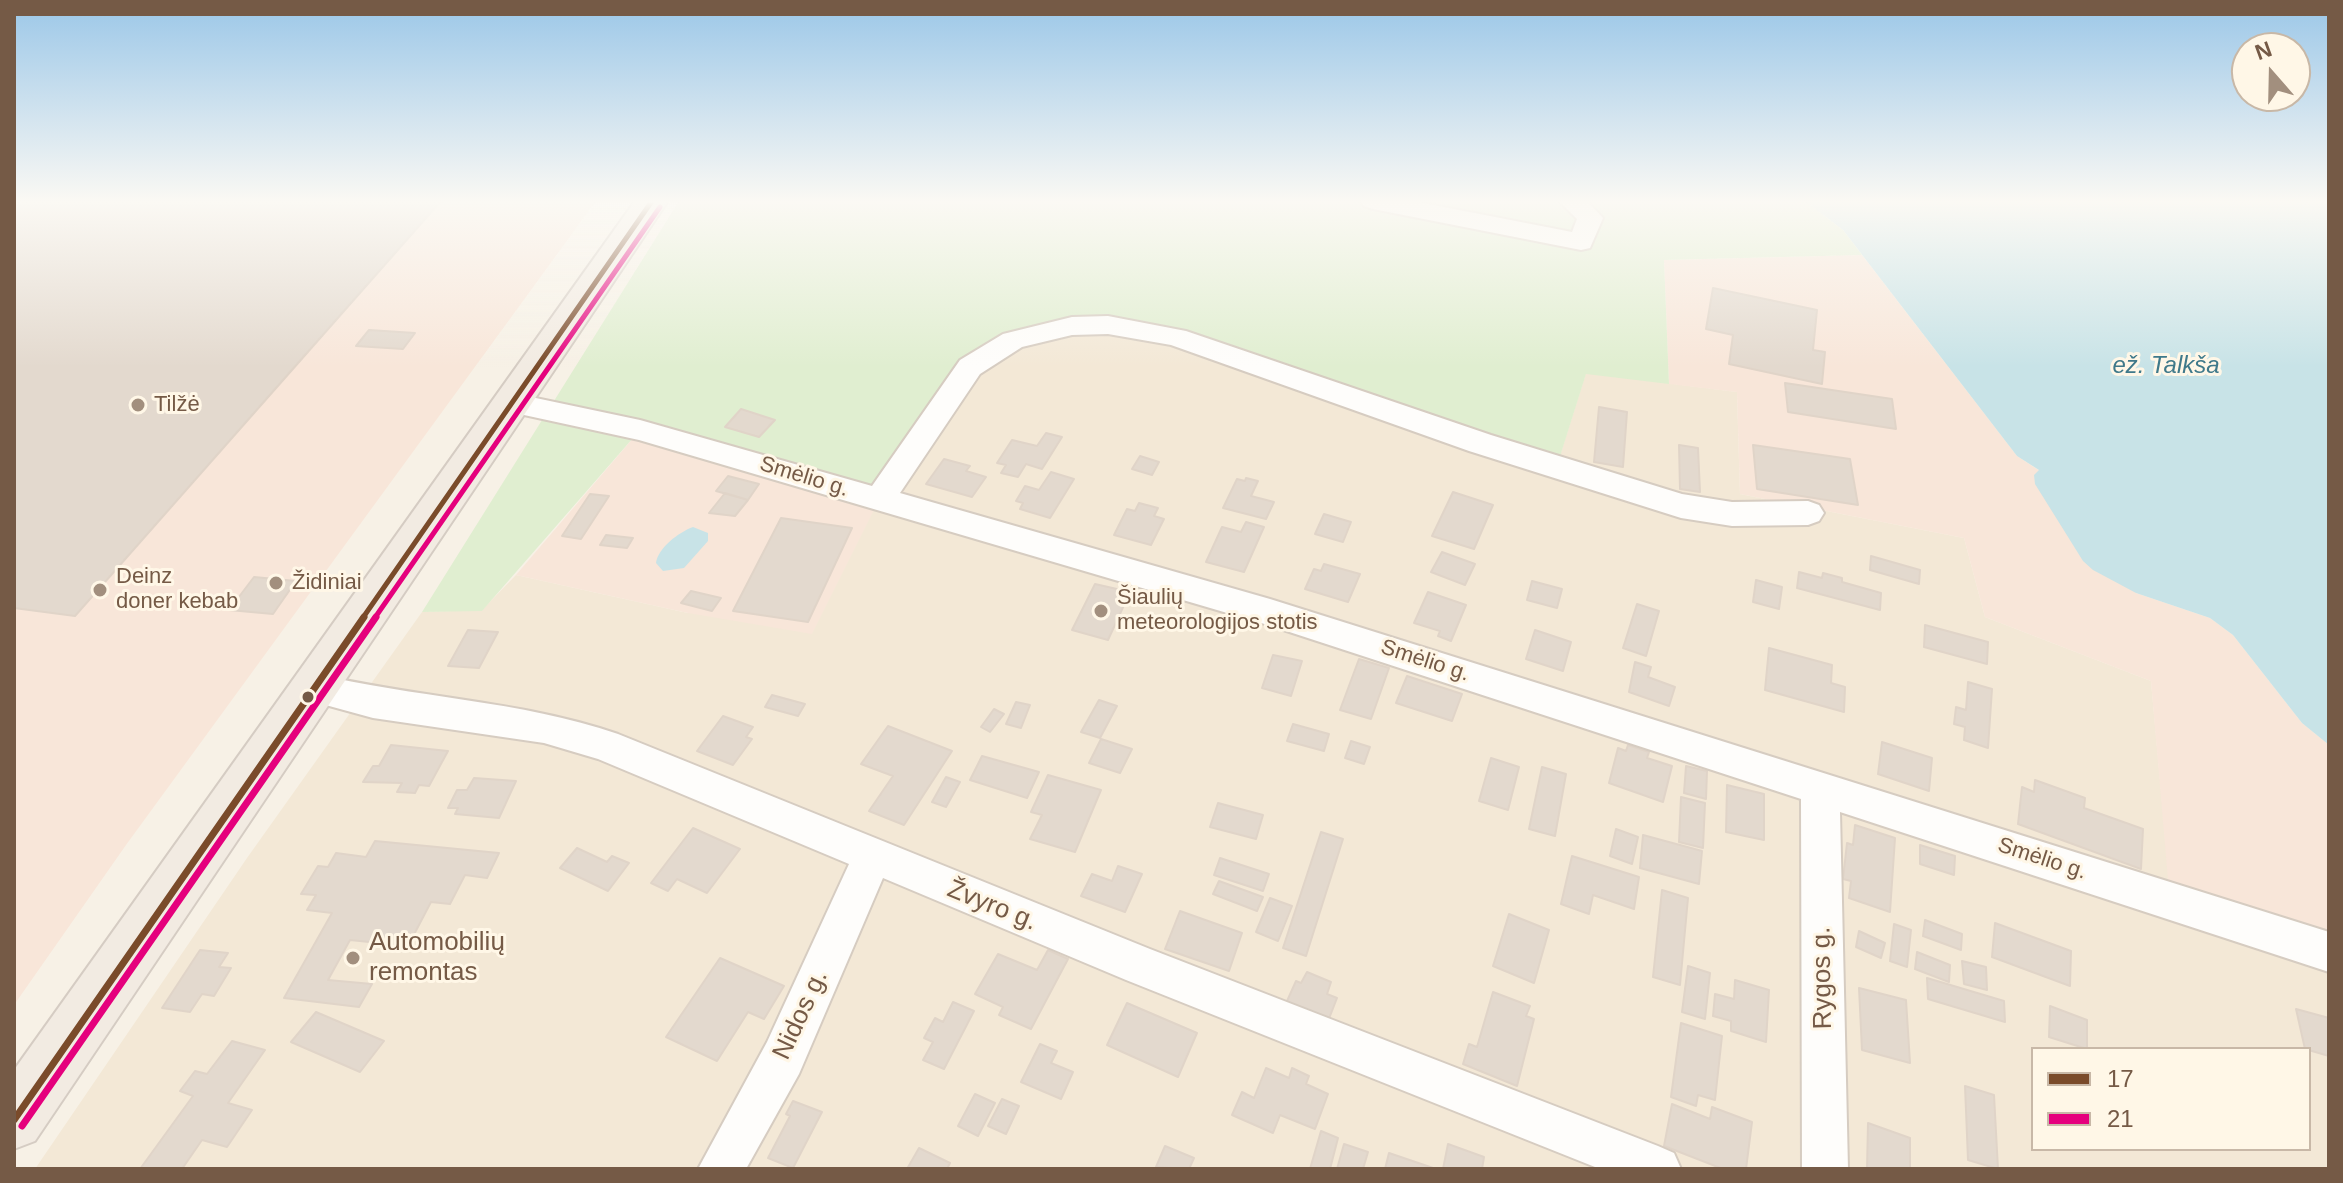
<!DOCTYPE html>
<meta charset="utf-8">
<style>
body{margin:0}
#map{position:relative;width:2343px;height:1183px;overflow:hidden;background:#f7f1e6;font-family:Arial,sans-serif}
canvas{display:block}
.frame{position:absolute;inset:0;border:16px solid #755a46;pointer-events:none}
.legend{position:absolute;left:2031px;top:1047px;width:280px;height:104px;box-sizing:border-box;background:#fff7e7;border:2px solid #c8b8a7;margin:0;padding:10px 14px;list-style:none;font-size:24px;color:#755a46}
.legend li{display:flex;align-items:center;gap:16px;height:40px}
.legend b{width:40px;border:2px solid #c8b8a7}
.north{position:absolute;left:2231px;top:32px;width:80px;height:80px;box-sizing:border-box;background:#fff7e7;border:2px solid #c8b8a7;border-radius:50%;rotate:340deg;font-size:22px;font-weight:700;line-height:32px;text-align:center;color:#755a46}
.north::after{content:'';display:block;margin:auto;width:28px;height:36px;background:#a28f7e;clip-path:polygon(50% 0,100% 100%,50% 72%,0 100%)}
</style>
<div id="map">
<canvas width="2343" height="1183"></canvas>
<div class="frame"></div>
<ul class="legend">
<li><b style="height:10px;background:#7a4b2a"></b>17</li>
<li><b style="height:10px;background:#e5007d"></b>21</li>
</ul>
<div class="north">N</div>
</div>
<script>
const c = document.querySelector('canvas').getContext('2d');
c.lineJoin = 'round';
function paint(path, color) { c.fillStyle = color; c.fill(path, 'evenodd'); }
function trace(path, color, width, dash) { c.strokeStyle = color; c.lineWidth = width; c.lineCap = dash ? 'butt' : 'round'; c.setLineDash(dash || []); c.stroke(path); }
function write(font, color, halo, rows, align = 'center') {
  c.font = font + ' Arial,sans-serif'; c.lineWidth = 6; c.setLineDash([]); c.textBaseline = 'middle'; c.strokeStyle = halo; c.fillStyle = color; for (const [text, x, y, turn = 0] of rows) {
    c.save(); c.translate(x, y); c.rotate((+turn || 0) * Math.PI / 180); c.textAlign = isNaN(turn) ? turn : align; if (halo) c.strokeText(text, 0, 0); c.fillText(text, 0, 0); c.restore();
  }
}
paint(new Path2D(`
 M1108,325L1557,465L1586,373L1737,392L1740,494L1964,538L1985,617L2151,681L2169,880L2329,931V1169H35L247,858L422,612L482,610L516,575L688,613L879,500L970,367L1013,340ZM2033,1049H2309V1149H2033Z`), '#f3e8d6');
paint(new Path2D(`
 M14,201H596L126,845L14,1005Z
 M1862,255L2017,456L2040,471L2136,593L2210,618L2233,635L2302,723L2329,745V931L2168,880L2151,681L1985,617L1964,538L1740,494L1737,392L1669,384L1664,260Z
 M640,430L879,500L812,634L688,613L516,575Z`), '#f8e6d9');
paint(new Path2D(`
 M679,201H1805L1843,230L1862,255L1664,260L1669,384L1586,374L1557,466L1176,337L1072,326L970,367L879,500L640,430L482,611L422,612Z`), '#e0eed0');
paint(new Path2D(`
 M1805,201H2329V745L2302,723L2233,635L2210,618L2136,593L2093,570L2083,561L2035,484L2034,475L2039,470L2017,456L1843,230Z
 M693,527L708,533V541L684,568L663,571L656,563C658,548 679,532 693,527Z`), '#c8e3e7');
const building = new Path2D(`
 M14,201H441L75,616L14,608Z
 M1713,288L1817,310L1813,350L1825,352L1822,384L1729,364L1733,335L1706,329Z
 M369,330L415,333L403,349L356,346Z
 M1785,383L1892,399L1896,429L1788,412Z
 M1599,407L1627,412L1623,467L1594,462Z
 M741,409L775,420L759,437L725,427Z
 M1046,433L1062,437L1042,469L1026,464L1018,477L1001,473L1006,465L997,463L1012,440L1037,446Z
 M1679,445L1698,448L1700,492L1680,489Z
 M1753,445L1850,459L1858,505L1757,489Z
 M1140,456L1159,462L1152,475L1132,469Z
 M944,459L970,466L966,471L986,477L972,497L926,484Z
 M1051,472L1074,479L1050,518L1020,509L1023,503L1016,501L1025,486L1039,490Z
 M728,476L759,484L748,500L716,491Z
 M1246,478L1258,481L1251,496L1274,502L1266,519L1223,508L1237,479L1245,481Z
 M1453,492L1493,505L1474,549L1432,536Z
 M725,493L748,500L735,516L709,513Z
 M590,494L609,496L581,539L562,536Z
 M1139,503L1158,508L1154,516L1164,519L1151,545L1114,535L1127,509L1135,511Z
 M1324,514L1351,522L1343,542L1315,534Z
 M781,518L852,528L808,622L733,611Z
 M1246,522L1264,527L1244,572L1206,562L1222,527L1241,532Z
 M606,535L633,538L627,548L600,545Z
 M1442,552L1475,564L1465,585L1431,572Z
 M1871,556L1920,570L1919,584L1870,570Z
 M1324,564L1360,574L1348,602L1305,589L1314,569L1321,571Z
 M1799,572L1822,578L1823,573L1842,578V582L1881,593L1880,610L1797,588Z
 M254,577L296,581L273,614L229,610Z
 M1756,580L1782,587L1779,609L1753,602Z
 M1532,581L1562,589L1557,608L1527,600Z
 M1095,584L1130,592L1108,640L1072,630Z
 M691,591L721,598L712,611L681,603Z
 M1428,592L1466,605L1451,641L1438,636L1440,631L1414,623Z
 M1637,604L1659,611L1646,656L1623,648Z
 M1925,625L1988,642L1987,664L1924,647Z
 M468,630L498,632L479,668L448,666Z
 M1535,630L1571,642L1563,671L1526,659Z
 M1769,648L1832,665L1831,683L1845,687L1844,712L1765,690Z
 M1273,655L1302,661L1291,696L1262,688Z
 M1359,659L1389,668L1371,719L1340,710Z
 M1635,662L1651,667L1648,677L1675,687L1669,706L1629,692Z
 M1407,676L1462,694L1452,721L1396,703Z
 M1968,682L1992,689L1988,748L1964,740L1965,727L1954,724L1956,707L1966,710Z
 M772,695L805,704L798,716L765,707Z
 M1099,700L1117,706L1100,738L1081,732Z
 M1016,702L1030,705L1021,728L1006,724Z
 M994,709L1004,714L990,732L981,727Z
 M723,716L753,727L746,737L752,739L733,765L697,751Z
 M1293,724L1329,734L1324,751L1287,741Z
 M888,726L952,751L904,825L869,811L893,776L861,764Z
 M1101,739L1132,749L1120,773L1089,763Z
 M1351,741L1370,747L1364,764L1345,758Z
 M1882,742L1932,758L1929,791L1878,774Z
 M391,745L448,751L429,786L419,785L415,793L397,792L402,783L363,782L373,766H379Z
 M1628,745L1649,752L1647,758L1672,766L1663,802L1609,783L1618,748L1626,751Z
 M982,756L1039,772L1027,798L970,780Z
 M1491,758L1519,767L1508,810L1479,801Z
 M1686,766L1707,771L1706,799L1684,793Z
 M1542,767L1566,774L1555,836L1529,829Z
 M1048,775L1101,790L1075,852L1030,839L1042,815L1031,812Z
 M946,777L960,782L946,807L932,802Z
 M474,778L516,781L499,818L455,814L458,808H448L457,790H467Z
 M2035,780L2085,798L2084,808L2143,829L2141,869L2018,824L2022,787L2034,792Z
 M1727,785L1764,794V840L1726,832Z
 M1681,797L1705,803L1703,848L1679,842Z
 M1218,803L1263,815L1256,839L1210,827Z
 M1855,825L1895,838L1890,912L1849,898L1851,881L1843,879L1847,843L1853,845Z
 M693,828L740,849L707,893L677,879L668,891L651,883Z
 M1616,829L1638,837L1632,864L1610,856Z
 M1321,832L1343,839L1306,956L1283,948Z
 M1643,835L1702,851L1699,884L1640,868Z
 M375,841L499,853L487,878L465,875L450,904L431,902L408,946L350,940L328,980L372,984L359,1007L284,998L332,913L307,910L316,895L301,894L318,866L328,867L336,853L366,857Z
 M1920,845L1955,856L1954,875L1920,864Z
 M577,848L607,862L612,856L629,863L608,891L560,868Z
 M1572,856L1639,877L1634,909L1593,895L1589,914L1561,904Z
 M1220,858L1269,874L1263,891L1214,875Z
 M1118,866L1142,874L1125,912L1081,896L1092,874L1112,881Z
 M1219,881L1263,897L1257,911L1213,894Z
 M1662,890L1688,898L1680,985L1653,977Z
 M1270,898L1292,906L1278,941L1256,932Z
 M1180,911L1242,933L1229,971L1165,949Z
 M1509,914L1549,930L1534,983L1493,966Z
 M1925,920L1962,934L1961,950L1923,936Z
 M1995,923L2071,951L2070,986L1992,957Z
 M1894,924L1911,930L1907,967L1890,961Z
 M1859,931L1885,943L1881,958L1856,947Z
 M200,950L228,953L219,967L231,968L214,996L202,994L190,1012L162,1008Z
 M1048,950L1068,959L1031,1029L999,1015L1003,1007L975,994L998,954L1037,970Z
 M1917,952L1950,965L1949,982L1915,969Z
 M720,958L784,986L764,1019L748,1012L717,1061L666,1037Z
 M1962,961L1986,967L1987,990L1964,984Z
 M1688,966L1710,973L1705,1019L1682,1012Z
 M1307,972L1331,982L1327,994L1337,998L1325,1029L1283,1010L1296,981L1301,983Z
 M1927,978L2004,1001L2005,1022L1928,999Z
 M1735,980L1769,990L1766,1042L1731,1031V1021L1713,1016L1715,994L1734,999Z
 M1859,988L1906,1000L1910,1063L1862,1050Z
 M1493,992L1530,1006L1526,1016L1534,1019L1517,1086L1463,1064L1469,1044L1477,1047Z
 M953,1002L974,1011L944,1069L923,1060L933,1042L924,1038L935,1018L943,1022Z
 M1127,1003L1197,1033L1178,1077L1107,1045Z
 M2050,1006L2087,1020V1049L2049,1037Z
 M2296,1009L2329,1018V1056L2305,1049Z
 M316,1012L384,1041L360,1072L291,1042Z
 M1681,1023L1722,1036L1715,1100L1698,1095L1696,1106L1671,1097Z
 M232,1041L265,1050L228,1103L252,1110L227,1147L202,1140L182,1169H140L193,1096L180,1091L195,1071L207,1074Z
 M1040,1044L1057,1051L1051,1063L1073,1072L1061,1099L1021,1082Z
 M1266,1068L1289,1078L1292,1068L1309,1076L1306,1084L1328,1094L1315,1129L1280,1115L1273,1133L1232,1115L1242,1092L1254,1098Z
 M1965,1086L1994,1095L1998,1169L1968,1160Z
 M975,1094L995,1103L978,1136L958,1126Z
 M1002,1099L1019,1106L1006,1134L988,1126Z
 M793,1101L822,1112L793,1168L768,1158L790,1116L786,1114Z
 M1672,1104L1710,1119L1712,1107L1752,1122L1746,1169H1723L1664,1146Z
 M1868,1123L1910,1138V1169H1867Z
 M1321,1131L1338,1138L1330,1169H1310Z
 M1344,1144L1368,1152L1363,1169H1337Z
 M1448,1144L1484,1157L1482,1169H1443Z
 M1165,1146L1194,1158L1189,1169L1156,1167Z
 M919,1148L950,1163L947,1169H907Z
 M1389,1153L1436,1169H1385Z`);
paint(building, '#e3d9ce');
trace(building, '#e0d4c8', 2);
const minor = new Path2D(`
 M1360,201H1413L1572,232L1577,219L1559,201H1587L1603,218L1590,248L1581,250L1373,209L1364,206Z
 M1108,316L1186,331L1491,435L1682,494L1732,502L1808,501L1819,505L1824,513L1819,521L1808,525L1732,526L1681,518L1469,451L1171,345L1108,334L1072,335L1022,347L980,374L900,493L1270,599L2329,932V972L1840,812L1848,1169H1802L1801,799L1268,625L639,440L501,410L497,403L501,396L512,393L640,420L872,486L960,360L1003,334L1072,317Z
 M313,673C414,698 520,700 618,734L1150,949L1658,1146L1674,1153L1681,1169H1600L1126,980L883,878L799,1074L746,1169H698L767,1042L849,864L598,759L544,743L373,718L300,698L295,688L300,678Z`);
const trunk = new Path2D(`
 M635,201H668L35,1141L14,1149V1070Z`);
trace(minor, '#d6ccc1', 4);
trace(trunk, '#d5ccc3', 4);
paint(minor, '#fefdfb');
paint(trunk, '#f2ebe2');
trace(new Path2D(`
 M362,619L652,201`), '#7a4b2a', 5);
trace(new Path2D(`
 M14,1120L364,617`), '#7a4b2a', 7);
trace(new Path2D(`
 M374,619L660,207`), '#e5007d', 5);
trace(new Path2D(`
 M22,1126L376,617`), '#e5007d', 7);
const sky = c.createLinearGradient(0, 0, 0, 367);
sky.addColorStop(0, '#9bc7e8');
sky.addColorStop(0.55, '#fbf9f4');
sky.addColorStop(1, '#fbf9f400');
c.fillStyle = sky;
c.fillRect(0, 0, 2343, 367);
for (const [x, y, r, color] of [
 [138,405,8,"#a28f7e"],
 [276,583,8,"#a28f7e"],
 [100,590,8,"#a28f7e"],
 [1101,611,8,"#a28f7e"],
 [308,697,7,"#755a46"],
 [353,958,8,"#a28f7e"]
]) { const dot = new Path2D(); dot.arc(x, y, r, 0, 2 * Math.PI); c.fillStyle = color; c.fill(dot); trace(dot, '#fff7e7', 3); }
write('22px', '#755a46', '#fff7e7', [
 ["Tilžė",154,405],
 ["Deinz",116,577],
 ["doner kebab",116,602],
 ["Židiniai",292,583],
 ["Šiaulių",1117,598],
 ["meteorologijos stotis",1117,623]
], 'left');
write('22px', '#755a46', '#fff7e7', [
 ["Smėlio g.",804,477,17],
 ["Smėlio g.",1425,661,18],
 ["Smėlio g.",2042,859,18]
]);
write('italic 24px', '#3f798a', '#fff7e7', [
 ["ež. Talkša",2166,366]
]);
write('26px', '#755a46', '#fff7e7', [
 ["Žvyro g.",992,906,22],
 ["Rygos g.",1823,978,-91],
 ["Nidos g.",801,1015,-65]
]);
write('26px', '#755a46', '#fff7e7', [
 ["Automobilių",369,943],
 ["remontas",369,973]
], 'left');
</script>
